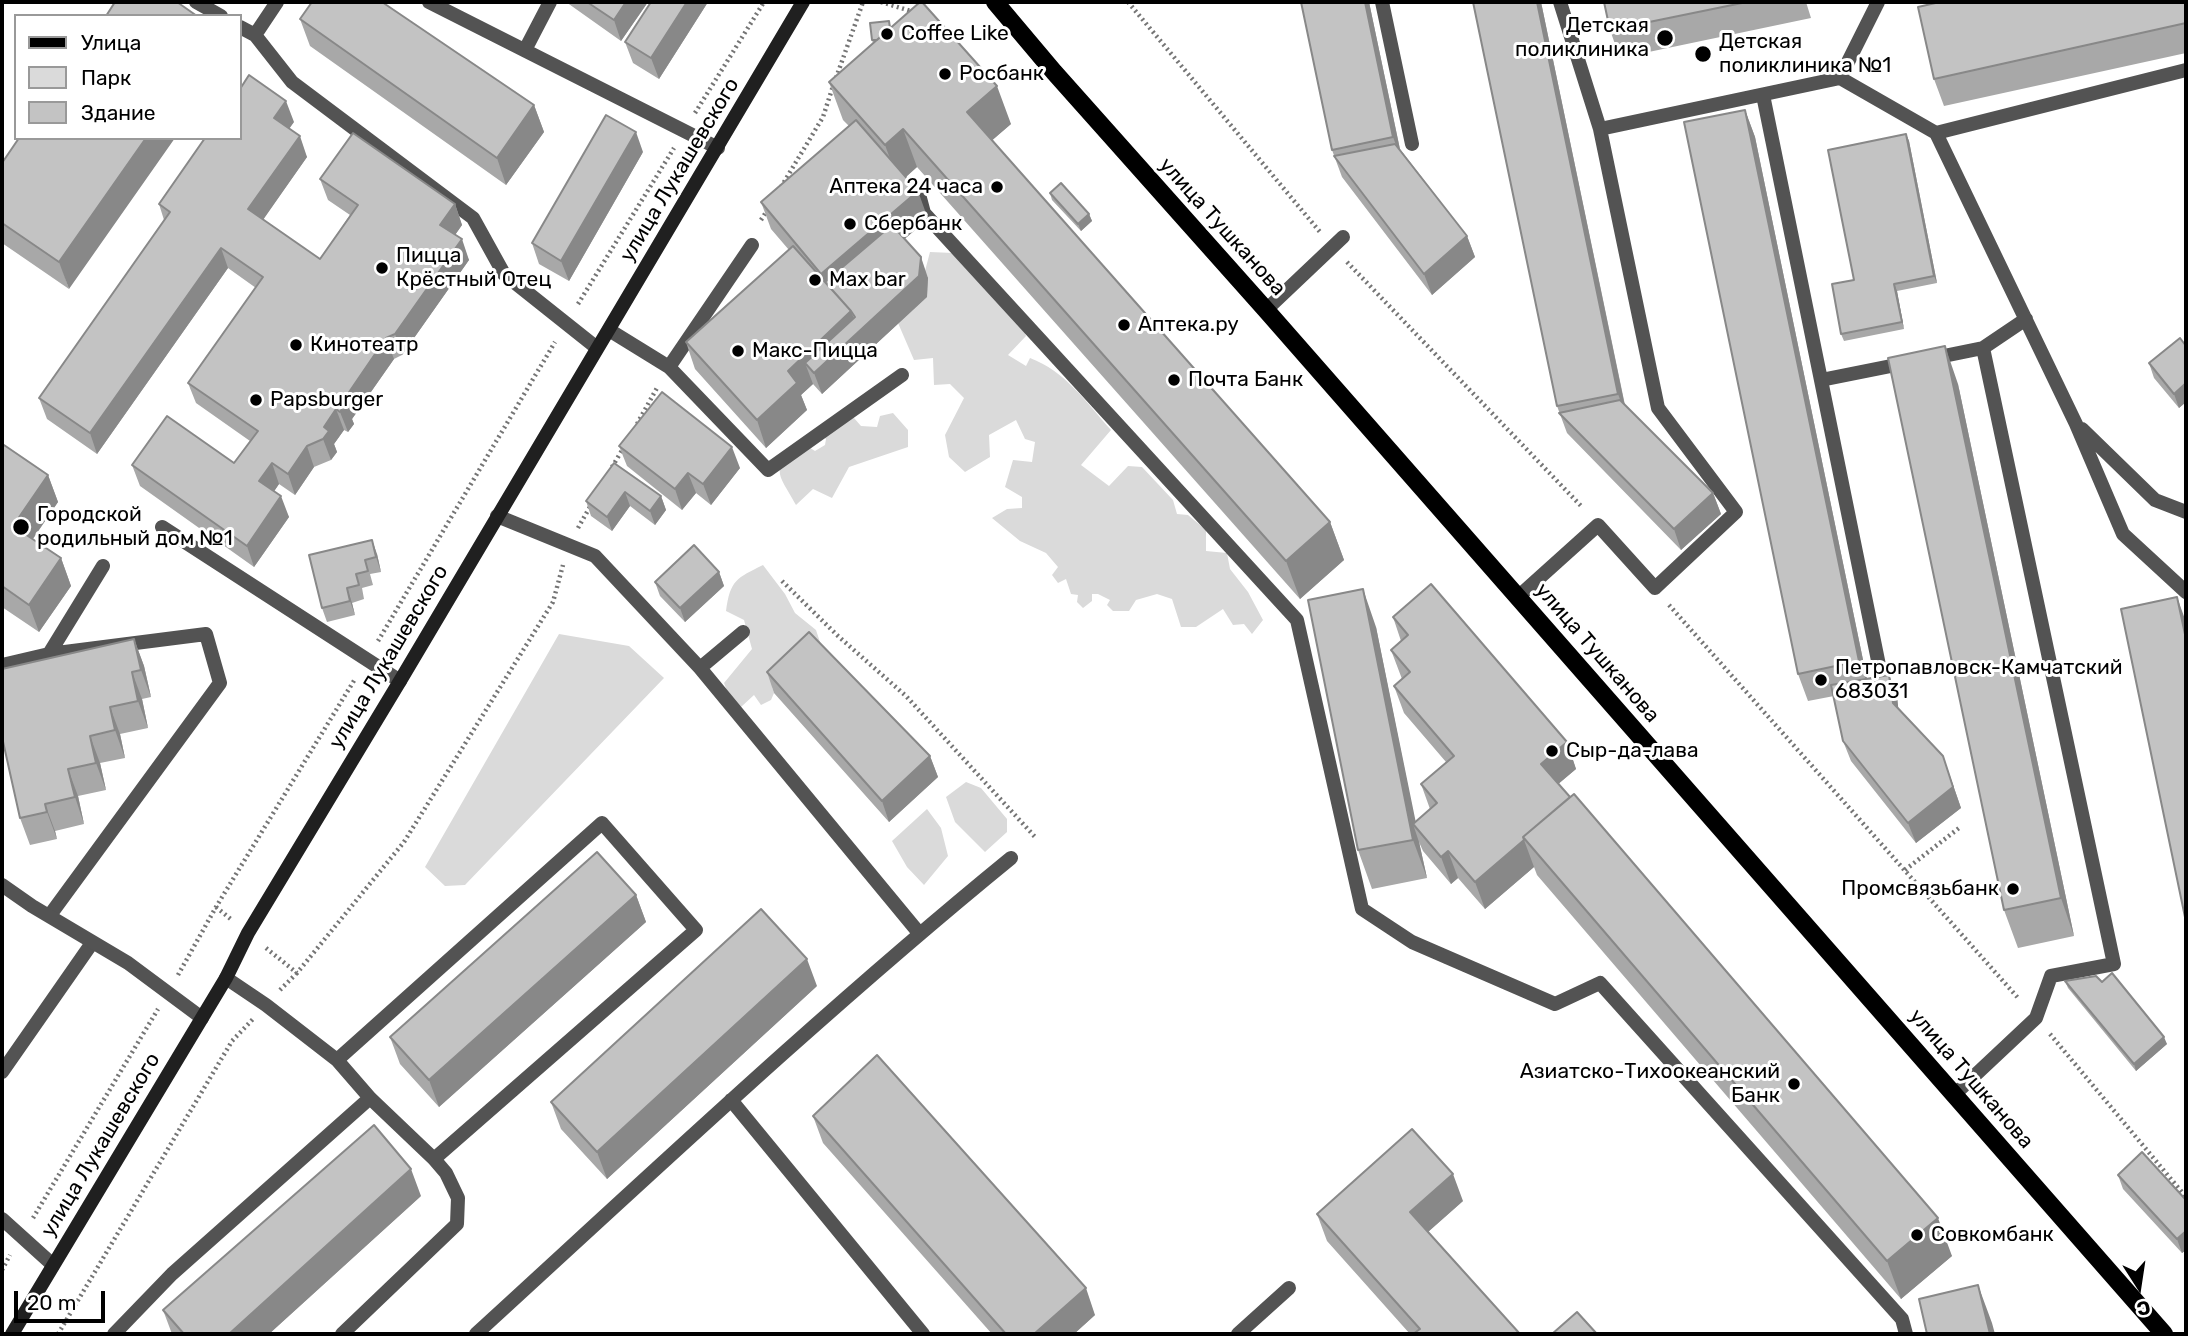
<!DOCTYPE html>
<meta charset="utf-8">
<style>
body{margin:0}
#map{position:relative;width:2188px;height:1336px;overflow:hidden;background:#fff;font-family:Rubik,sans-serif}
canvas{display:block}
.frame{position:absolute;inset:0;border:4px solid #000;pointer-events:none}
.legend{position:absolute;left:14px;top:14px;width:228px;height:126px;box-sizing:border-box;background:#fff;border:2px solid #999;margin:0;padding:9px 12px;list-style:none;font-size:21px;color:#000}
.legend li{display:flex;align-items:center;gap:14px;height:35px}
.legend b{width:35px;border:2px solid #999}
.north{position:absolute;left:2104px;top:1252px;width:70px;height:70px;-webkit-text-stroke:5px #fff;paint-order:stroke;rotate:168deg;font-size:19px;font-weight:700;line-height:28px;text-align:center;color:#000}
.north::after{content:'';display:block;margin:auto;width:24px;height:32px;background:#000;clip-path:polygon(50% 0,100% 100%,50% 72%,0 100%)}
.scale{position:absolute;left:14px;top:1291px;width:91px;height:32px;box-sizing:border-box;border:4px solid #000;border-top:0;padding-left:9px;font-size:21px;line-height:24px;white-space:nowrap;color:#000;-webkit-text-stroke:5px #fff;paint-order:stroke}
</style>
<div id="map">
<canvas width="2188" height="1336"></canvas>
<div class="frame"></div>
<ul class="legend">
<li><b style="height:9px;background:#000"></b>Улица</li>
<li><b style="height:19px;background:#dadada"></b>Парк</li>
<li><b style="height:19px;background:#c3c3c3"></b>Здание</li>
</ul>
<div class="north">С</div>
<div class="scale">20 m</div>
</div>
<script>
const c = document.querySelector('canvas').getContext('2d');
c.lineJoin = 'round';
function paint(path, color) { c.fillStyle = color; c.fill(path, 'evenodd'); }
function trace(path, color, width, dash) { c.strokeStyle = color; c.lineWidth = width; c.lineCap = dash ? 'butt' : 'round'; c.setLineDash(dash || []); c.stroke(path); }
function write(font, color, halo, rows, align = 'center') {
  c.font = font + ' Rubik,sans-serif'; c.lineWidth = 6; c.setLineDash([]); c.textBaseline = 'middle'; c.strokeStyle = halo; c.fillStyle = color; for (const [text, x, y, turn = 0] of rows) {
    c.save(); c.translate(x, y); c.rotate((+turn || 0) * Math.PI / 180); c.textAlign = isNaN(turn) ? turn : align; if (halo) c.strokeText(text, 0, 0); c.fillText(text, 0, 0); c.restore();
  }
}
paint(new Path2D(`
 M930,252L953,253L1023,327L1026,336L1008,355L1026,366L1030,358C1065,371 1086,402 1111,430L1081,465L1109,486L1128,466L1142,467L1173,500L1177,514L1188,515L1206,530V551L1227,553L1230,569L1248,592L1263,620L1252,634L1244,624L1233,625L1223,609L1196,627H1181L1172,599L1157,594L1136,600L1129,611H1113L1107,605L1110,600L1098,594H1092V601L1083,608L1077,602L1078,595L1071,594L1066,579L1058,583L1052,575L1058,567L1046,553L1020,541L992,518L1007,509L1022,508V497L1005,487L1013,460L1032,462L1035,442L1025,439L1016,420L989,435L990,457L965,472L949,457L945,435L964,398L950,384L934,385L933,358L914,360L898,323L927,297L928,278L925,271Z
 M893,413L908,430V447L849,467L832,498L813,489L796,505C777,470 770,472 802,443L815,451L825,445L826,439L817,430L854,418L861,426L877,427L880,416Z
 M763,565L785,594L795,613L816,630L822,648L772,687L774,693L771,700L761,705L754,695L741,707L729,696L724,683L752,649L744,620L726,611C730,580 737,578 763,565Z
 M559,634L629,646L664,678L465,885L445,886L425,867Z
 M966,782L981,788L1007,819V832L985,852L955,822L946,797Z
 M927,809L941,828L948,856L924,885L907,867L892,841Z`), '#dadada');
trace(new Path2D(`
 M881,2L914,12
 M1128,2L1320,232
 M836,78L863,2
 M695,113L764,2
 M781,187L823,117L833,86
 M761,220L768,209
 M1347,262L1583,508
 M578,304L674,148
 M637,424L658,386
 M612,467L624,447
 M578,528L591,505
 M782,581L838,636L906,696L1036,838
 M1669,605L2019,999
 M378,641L555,342
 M1905,870L1959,828
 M216,907L232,920
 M266,948L297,973L404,842L553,602L563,565
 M178,975L216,907L355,679
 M280,990L297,973
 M2050,1034L2186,1197
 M33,1218L158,1009
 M2,1270L10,1255
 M58,1334L232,1041L253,1019`), '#757575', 4.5, [2, 3.5]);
trace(new Path2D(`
 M196,2L221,16
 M429,2L718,148
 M1382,2L1412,144
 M240,27L255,35L292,82L473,218L504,274L597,348
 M255,35L277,2
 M525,50L550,2
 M1840,78L1878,2
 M1763,95L1883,685
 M1600,129L1840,78L1936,133L2076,424L2123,534L2186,592
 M1936,133L2186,70
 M920,198L924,213L1297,620L1362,909L1412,942L1555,1004L1600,983L1902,1319L1906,1334
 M1266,310L1343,237
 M609,330L669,367L768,470L902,375
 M1929,359L1983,348
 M669,367L752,245
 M1821,380L1906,363
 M2082,429L2155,500L2186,512
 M497,516L595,556L700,668L919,933
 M162,527L400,681
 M1518,597L1598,525L1655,588L1736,512L1658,408L1600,129L1560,2
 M49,654L103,566
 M2,665L49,654L206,634L220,683L50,915
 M700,668L743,632
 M226,978L266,1005L337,1060L370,1098L434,1159L446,1173L458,1198L457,1224L342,1334
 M337,1060L602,823L696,930L434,1159
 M2,1072L92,943
 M1954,1095L2036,1018L2051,976L2114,964L1983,348L2026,319
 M731,1100L923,1334
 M2,1219L53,1265
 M114,1334L172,1274L370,1098
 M476,1334C652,1173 826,1009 1011,858
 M1238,1334L1289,1288`), '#535353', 14);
trace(new Path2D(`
 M2,885L32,906L128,963L202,1018`), '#535353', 14);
trace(new Path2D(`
 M12,1334L226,978L248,933L400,681L803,2`), '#202020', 14);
trace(new Path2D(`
 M995,2L1054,72L1266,310L2164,1334`), '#000', 18);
paint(new Path2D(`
 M566,2H648L621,41Z
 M651,2H708L659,79L633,63L625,42Z
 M1301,2H1369L1400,149L1467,236L1475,257L1432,295L1342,177L1332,150Z
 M1541,2L1625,405L1713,493L1721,514L1681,550L1567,433L1557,406Z
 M1604,2H1806L1811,18L1620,58L1610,30Z
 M2186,2V53L1944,106L1934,79Z
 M300,19L534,105L544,132L506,185L310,46Z
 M889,21L891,27L1011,124L992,140L1330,522L1344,560L1300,599L917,167L906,177L928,219L904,239L928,278L927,297L822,394L813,384L801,395L807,410L766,448L695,369L686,342L789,250L771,229L761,202L849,126L843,120L829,82L873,43L872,40Z
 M1745,110L1755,137L1867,679L1889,675L1897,696L1898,709L1943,756L1961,808L1916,843L1851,761L1843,741L1834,696L1808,701L1798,674Z
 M294,122L289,128L307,157L263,219L320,259L350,215L328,200L320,179L455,204L462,225L455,235L469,260L402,355L394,359L352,419L354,424L348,432L344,430L334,444L337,452L331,460L314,467L295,495L279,484L274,491L289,517L254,567L140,486L132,465L234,463L250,441L196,403L188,383L256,288L228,268L97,454L47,419L39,398L164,220L159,204Z
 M1906,134L1909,141L1937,283L1897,291L1904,329L1844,341L1841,334L1854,280Z
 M19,138L69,289L2,243V163Z
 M643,152L569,281L539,264L532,243Z
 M1050,193L1089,214L1092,221L1081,231L1052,200Z
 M2186,346V402L2179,408L2154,378L2149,363Z
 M1958,384L2074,936L2018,948L2004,910Z
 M619,446L740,468L711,505L696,493L682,510L627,466Z
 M2,448L48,475L58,502L33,539L61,558L71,586L39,632L2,607Z
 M614,463L661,496L666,510L655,525L630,506L612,531L591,516L586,501Z
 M377,554L381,572L370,574L373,585L362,588L364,599L352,603L355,615L327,622L322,608L309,555Z
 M719,572L724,586L685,622L660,596L655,582Z
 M1393,617L1567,742L1576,769L1558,784L1952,1256L1901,1299L1537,875L1534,867L1485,909L1458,878L1451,884L1423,851L1419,842L1427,878L1372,889L1358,850L1376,627L1415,822L1430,809L1421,784L1446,762L1404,713L1394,686L1402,679L1391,650L1401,641Z
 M134,639L144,666L151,697L142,699L148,728L120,734L125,758L100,763L106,790L78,796L84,824L55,831L57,839L30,845L20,818Z
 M767,672L930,756L938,777L889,822L774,693Z
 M636,895L646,922L439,1107L400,1064L390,1037Z
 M2065,981L2167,1044L2136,1071L2068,988Z
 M817,986L607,1179L561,1129L551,1102Z
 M813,1116L1095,1315L1074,1334H992L823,1143Z
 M2118,1175L2186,1200V1250L2182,1253L2123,1189Z
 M421,1196L269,1334H172L163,1310Z
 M1463,1201L1428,1232L1520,1334H1410L1327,1241L1317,1214Z`), '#a8a8a8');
paint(new Path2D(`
 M626,2H648L621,41L614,20Z
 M687,2H708L659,79L651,58Z
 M1365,2H1369L1403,164L1393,137Z
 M1537,2H1541L1628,421L1618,394Z
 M997,86L1011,124L981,150L967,112Z
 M286,101L294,122L282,139L274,118Z
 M534,105L544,132L506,185L497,158Z
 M1745,110L1755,137L1869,689L1859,661Z
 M903,129L917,167L899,183L885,145Z
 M636,132L643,152L569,281L561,261Z
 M1906,134L1909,141L1937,283L1934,276Z
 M300,136L307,157L256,230L248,209Z
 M146,138H175L69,289L59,262Z
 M918,191L928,219L831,302L821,274Z
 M455,204L462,225L448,245L440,225Z
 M1089,214L1092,221L1081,231L1078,224Z
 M1467,236L1475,257L1432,295L1424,274Z
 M462,239L469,260L402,355L395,334Z
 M221,248L228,268L97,454L90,433Z
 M921,257L928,278L927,297L822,394L814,373L805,363L813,384L801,395L807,410L766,448L757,420L788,371L851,311L859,332Z
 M1894,284L1897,291L1904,329L1902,322Z
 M386,338L394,359L352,419L354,424L348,432L340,412L343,401Z
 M1945,346L1958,384L2074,936L2061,898Z
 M2186,383V402L2179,408L2174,394Z
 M336,409L344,430L334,444L337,452L331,460L323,439L324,427Z
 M307,446L314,467L295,495L288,474Z
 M732,447L740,468L711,505L703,484Z
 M272,463L279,484L267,502L259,481Z
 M688,473L696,493L682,510L675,489Z
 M48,475L58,502L23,553L13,526Z
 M625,492L630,506L612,531L607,517Z
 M1713,493L1721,514L1681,550L1674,529Z
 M281,496L289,517L254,567L247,546Z
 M661,496L666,510L655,525L650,511Z
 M1330,522L1344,560L1300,599L1286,561Z
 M372,540L377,554L381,572L376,557Z
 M61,558L71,586L39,632L29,605Z
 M719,572L724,586L685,622L680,608Z
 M347,588L352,603L355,615L350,601Z
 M1363,589L1376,627L1417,828L1413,824L1419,842L1427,878L1413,840Z
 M2177,597L2186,622V639Z
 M134,639L144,666L151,697L141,670Z
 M132,672L142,699L148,728L138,701Z
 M1889,675L1897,696L1900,724L1893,703Z
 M110,707L120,734L125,758L115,730Z
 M90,736L100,763L106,790L96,763Z
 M1567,742L1576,769L1550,791L1541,764Z
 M930,756L938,777L889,822L882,801Z
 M1943,756L1961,808L1916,843L1908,823Z
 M68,769L78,796L84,824L75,797Z
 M45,804L55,831L57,839L47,812Z
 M1524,840L1534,867L1485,909L1475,882Z
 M1448,851L1458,878L1451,884L1441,857Z
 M636,895L646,922L439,1107L429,1080Z
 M807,959L817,986L607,1179L597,1152Z
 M2164,1037L2167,1044L2136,1071L2134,1064Z
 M411,1169L421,1196L269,1334H229Z
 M1453,1174L1463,1201L1420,1239L1410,1212Z
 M1938,1218L1952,1256L1901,1299L1887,1261Z
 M2186,1231V1250L2182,1253L2177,1239Z
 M1978,1285L1992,1323L1995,1334H1990Z
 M1086,1288L1095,1315L1074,1334H1034Z`), '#888');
const building = new Path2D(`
 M115,2H177L197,16H106Z
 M312,2H382L534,105L497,158L300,19Z
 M587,2H626L614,20Z
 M651,2H687L651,58L625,42Z
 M920,2H922L997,86L967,112L1330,522L1286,561L903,129L885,145L829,82Z
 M1301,2H1365L1393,137L1332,150Z
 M1473,2H1537L1618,394L1557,406Z
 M1604,2H1747L1610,30Z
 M1940,2H2186V23L1934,79L1918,7Z
 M889,21L890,28L877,40H872L870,23Z
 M249,75L286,101L274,118L300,136L248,209L320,259L358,205L320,179L353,133L455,204L440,225L462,239L395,334L386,338L343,401L346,403L340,412L336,409L324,427L329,431L323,439L307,446L288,474L272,463L259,481L281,496L247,546L132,465L167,416L234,463L258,431L188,383L263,277L221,248L90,433L39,398L170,212L159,204L205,138H240V89Z
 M1745,110L1859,661L1798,674L1684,122Z
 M606,115L636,132L561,261L532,243Z
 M856,120L918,191L821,274L761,202Z
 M1906,134L1934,276L1894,284L1902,322L1841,334L1832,284L1854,280L1828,150Z
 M19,138H146L59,262L2,223V163Z
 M1395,144L1467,236L1424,274L1334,156Z
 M1061,183L1089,214L1078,224L1050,193Z
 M892,225L921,257L919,276L814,373L805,363L855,317L851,311L825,282Z
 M793,246L851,311L788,371L797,383L757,420L686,342Z
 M2180,338L2186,346V383L2174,394L2149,363Z
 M1945,346L2061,898L2004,910L1888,358Z
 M662,392L732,447L703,484L688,473L675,489L619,446Z
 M1620,400L1713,493L1674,529L1559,413Z
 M4,445L48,475L13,526L61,558L29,605L2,586V448Z
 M614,463L661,496L650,511L625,492L607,517L586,501Z
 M372,540L376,557L365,560L368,571L356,574L359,585L347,588L350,601L322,608L309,555Z
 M694,545L719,572L680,608L655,582Z
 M1431,584L1567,742L1541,764L1570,797L1523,837L1524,840L1475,882L1448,851L1441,857L1413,824L1437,803L1421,784L1454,756L1394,686L1410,672L1391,650L1408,635L1393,617Z
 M1363,589L1413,840L1358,850L1308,600Z
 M2177,597L2186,639V922L2121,609Z
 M809,632L930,756L882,801L767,672Z
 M134,639L141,670L132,672L138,701L110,707L115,730L90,736L96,763L68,769L75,797L45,804L47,812L20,818L2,737V669Z
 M1889,675L1893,703L1943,756L1953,787L1908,823L1843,741L1831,685Z
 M1574,794L1938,1218L1887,1261L1523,837Z
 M597,852L636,895L429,1080L390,1037Z
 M761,909L807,959L597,1152L551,1102Z
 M2112,973L2164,1037L2134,1064L2065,981L2096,976L2102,982Z
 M877,1055L1086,1288L1034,1334H1006L813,1116Z
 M374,1125L411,1169L229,1334H184L163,1310Z
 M1412,1129L1453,1174L1410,1212L1520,1334H1413L1420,1329L1317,1214Z
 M2142,1152L2186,1200V1231L2177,1239L2118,1175Z
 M1978,1285L1990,1334H1927L1919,1299Z
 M1577,1312L1597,1334H1552Z`);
paint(building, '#c3c3c3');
trace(building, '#888', 2);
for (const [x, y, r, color] of [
 [887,34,7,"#000"],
 [1665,38,9,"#000"],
 [1703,54,9,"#000"],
 [945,74,7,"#000"],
 [997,187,7,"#000"],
 [850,224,7,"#000"],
 [382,268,7,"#000"],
 [815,280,7,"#000"],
 [1124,325,7,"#000"],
 [296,345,7,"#000"],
 [738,351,7,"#000"],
 [1174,380,7,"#000"],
 [256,400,7,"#000"],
 [21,527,9,"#000"],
 [1821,680,7,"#000"],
 [1552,751,7,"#000"],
 [2013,889,7,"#000"],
 [1794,1084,7,"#000"],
 [1917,1235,7,"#000"]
]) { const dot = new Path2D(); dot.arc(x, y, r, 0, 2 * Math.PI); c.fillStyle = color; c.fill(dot); trace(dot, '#fff', 2.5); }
write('21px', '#000', '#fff', [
 ["Детская",1649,26,"right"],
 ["поликлиника",1649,50,"right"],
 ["Coffee Like",901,34],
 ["Детская",1719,42],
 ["поликлиника №1",1719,66],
 ["Росбанк",959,74],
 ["Аптека 24 часа",983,187,"right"],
 ["Сбербанк",864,224],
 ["Пицца",396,256],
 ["Крёстный Отец",396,280],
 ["Max bar",829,280],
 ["Аптека.ру",1138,325],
 ["Кинотеатр",310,345],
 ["Макс-Пицца",752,351],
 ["Почта Банк",1188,380],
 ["Papsburger",270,400],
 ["Городской",37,515],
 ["родильный дом №1",37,539],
 ["Петропавловск-Камчатский",1835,668],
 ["683031",1835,692],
 ["Сыр-да-лава",1566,751],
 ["Промсвязьбанк",1999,889,"right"],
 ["Азиатско-Тихоокеанский",1780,1072,"right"],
 ["Банк",1780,1096,"right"],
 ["Совкомбанк",1931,1235]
], 'left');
write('21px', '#000', '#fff', [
 ["улица Лукашевского",680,170,-59],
 ["улица Тушканова",1222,227,48],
 ["улица Тушканова",1597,653,49],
 ["улица Лукашевского",389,657,-59],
 ["улица Тушканова",1971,1079,49],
 ["улица Лукашевского",101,1145,-59]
]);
</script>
